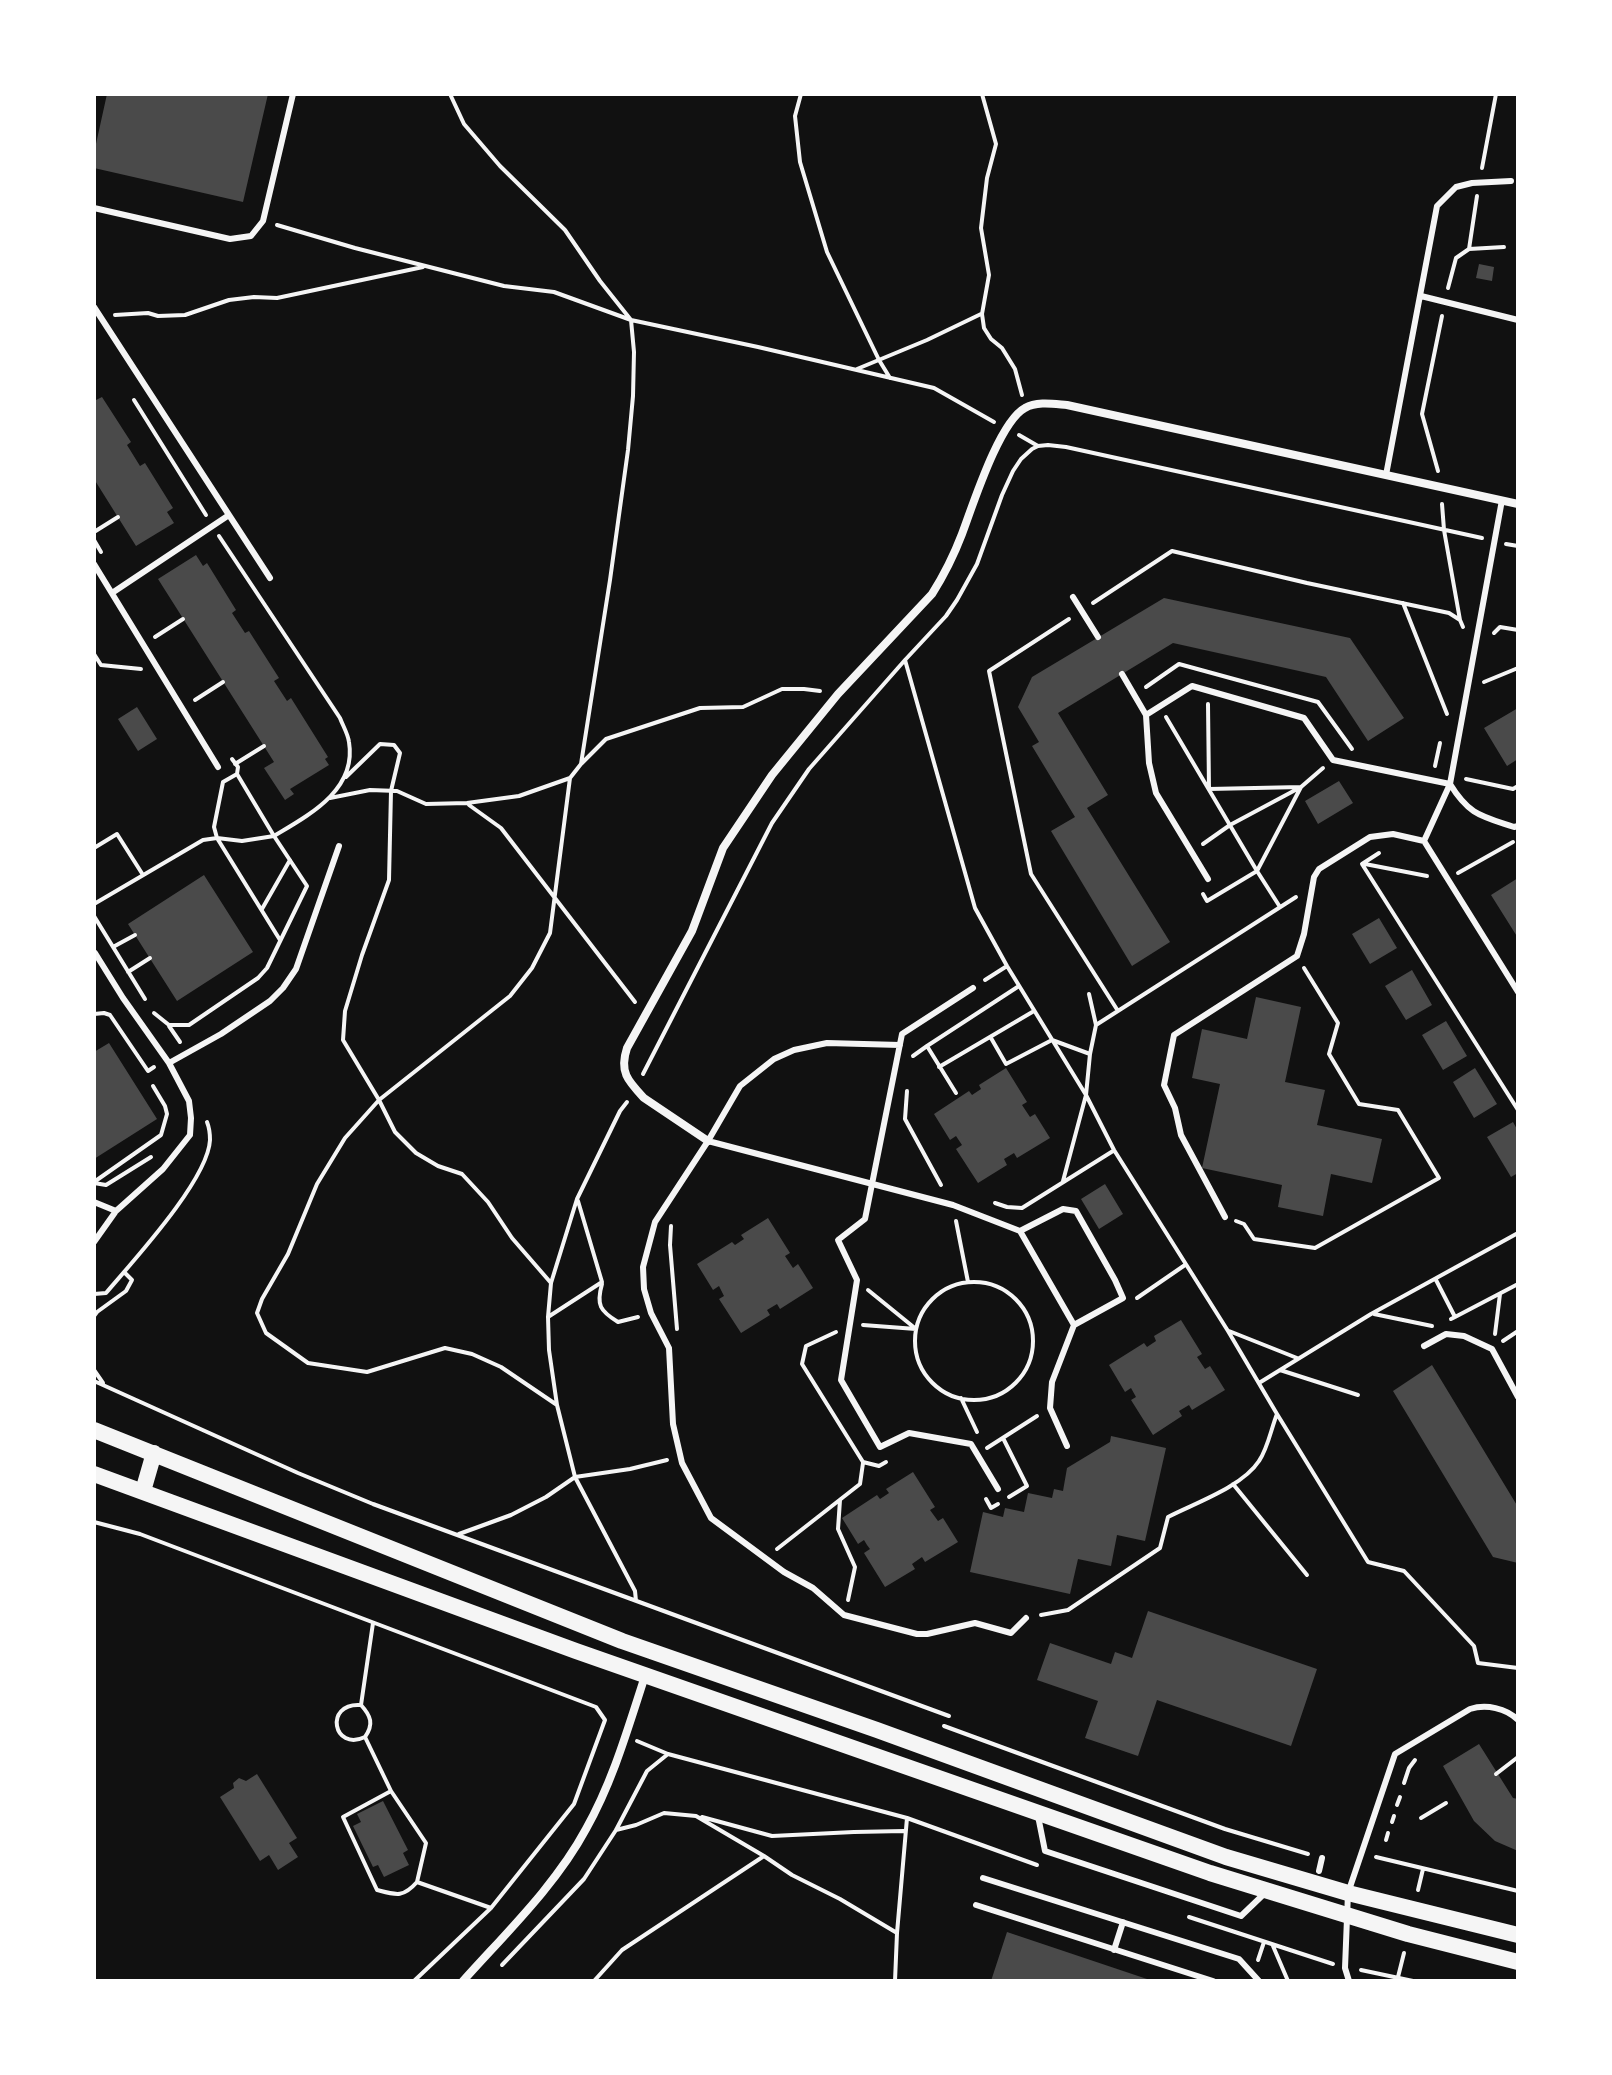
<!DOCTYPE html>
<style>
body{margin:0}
#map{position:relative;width:1612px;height:2075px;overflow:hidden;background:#111;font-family:Rubik,sans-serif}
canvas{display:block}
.frame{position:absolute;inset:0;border:96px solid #fff;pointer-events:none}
</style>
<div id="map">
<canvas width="1612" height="2075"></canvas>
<div class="frame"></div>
</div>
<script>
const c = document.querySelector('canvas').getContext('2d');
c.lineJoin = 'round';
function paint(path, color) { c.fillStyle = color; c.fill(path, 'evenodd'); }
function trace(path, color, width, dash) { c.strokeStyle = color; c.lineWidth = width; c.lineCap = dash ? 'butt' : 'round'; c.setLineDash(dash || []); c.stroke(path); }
paint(new Path2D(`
 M107,94H268L243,202L94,168V153Z
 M1479,264L1494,267L1492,281L1476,278Z
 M94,397L96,400L102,397L131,442L127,445L140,466L145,463L173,508L167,512L174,523L136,546L94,479Z
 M196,555L203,566L207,563L236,610L232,613L245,633L249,631L279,678L274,681L287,701L291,698L328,757L325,759L329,765L290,789L294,794L285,800L264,768L274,762L158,579Z
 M1164,598L1350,638L1404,718L1368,741L1326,677L1173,643L1058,713L1108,795L1087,808L1170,942L1132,966L1051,831L1075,817L1032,746L1039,742L1018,707L1032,677Z
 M137,707L157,739L138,751L118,719Z
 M1518,708V759L1507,766L1484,728Z
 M1339,781L1353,803L1318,824L1305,801Z
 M204,875L253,952L177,1001L128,924Z
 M1518,878V938L1491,895Z
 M1379,918L1397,948L1370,964L1352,934Z
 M1412,970L1432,1005L1406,1020L1385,986Z
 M1256,997L1301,1007L1285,1082L1325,1090L1317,1125L1382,1139L1372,1183L1331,1174L1323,1216L1278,1207L1282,1185L1202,1168L1220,1084L1192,1078L1202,1029L1247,1039Z
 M1446,1021L1467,1056L1443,1070L1422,1035Z
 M109,1043L157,1119L94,1159V1052Z
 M1006,1068L1027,1102L1022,1105L1030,1117L1035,1114L1050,1138L1017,1158L1014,1153L1004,1159L1007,1165L978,1183L956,1149L962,1145L956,1136L950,1140L934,1114L969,1091L972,1095L981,1089L979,1085Z
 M1475,1068L1497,1104L1474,1118L1453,1082Z
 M1513,1122L1518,1131V1173L1511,1177L1487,1137Z
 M1105,1184L1123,1214L1099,1229L1081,1199Z
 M768,1218L790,1253L785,1256L793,1268L798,1264L813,1288L780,1309L777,1304L767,1310L770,1315L741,1333L719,1299L724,1296L719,1286L713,1290L697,1264L732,1242L735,1245L744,1239L741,1235Z
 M1181,1320L1202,1354L1197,1357L1205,1369L1210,1366L1225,1390L1192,1410L1189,1405L1179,1411L1182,1416L1153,1435L1131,1400L1136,1397L1131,1388L1125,1392L1109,1365L1144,1343L1147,1347L1156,1341L1154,1336Z
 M1432,1365L1518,1507V1563L1493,1557L1393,1391Z
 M1111,1436L1166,1448L1145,1541L1117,1535L1111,1566L1078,1559L1070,1594L970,1572L983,1512L1003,1517L1005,1508L1024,1512L1028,1493L1052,1498L1054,1489L1063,1491L1067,1468L1110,1442Z
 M913,1472L935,1507L930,1510L938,1521L943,1518L958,1542L925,1562L922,1557L912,1564L915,1569L885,1587L864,1553L870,1549L867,1545L864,1540L858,1544L842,1518L877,1495L880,1499L889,1493L886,1489Z
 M1148,1611L1317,1669L1291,1746L1157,1700L1138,1756L1085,1738L1098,1701L1037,1680L1050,1643L1111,1664L1115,1652L1132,1658Z
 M1479,1744L1513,1798L1518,1799V1851L1495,1841L1474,1821L1443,1766Z
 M257,1774L297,1838L289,1843L298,1857L278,1870L269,1855L260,1861L220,1797L234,1788L233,1783L239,1778L246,1781Z
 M383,1801L408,1850L403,1853L409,1865L384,1877L378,1865L373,1867L353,1826L361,1822L357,1814Z
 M1007,1932L1150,1980V1981H991Z`), '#4a4a4a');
trace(new Path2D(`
 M450,94L464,124L500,166L565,230L600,281L631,320L634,352L633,396L628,450L610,580L581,764
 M801,94L795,116L800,162L827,252L879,360L890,378
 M982,94L996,144L987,178L981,228L989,275L982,314L984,328L991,339L1002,348L1015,369L1022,395
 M1482,168L1496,94
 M277,225L355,248L504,286L554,292L631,320L758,347L934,388L994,422
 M1469,249L1477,196
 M1448,288L1456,258L1469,249L1504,247
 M115,315L148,313L158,316L185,315L229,300L254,297L277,298L423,267
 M857,369L927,340L981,314
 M134,400L206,515
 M1019,435L1038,446
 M1438,471L1422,414L1442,316
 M1442,504L1444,530L1460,620
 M94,532L118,517
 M219,536L340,718C343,726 348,734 349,742C357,790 309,815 274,836L237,774L238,767L232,759
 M94,540L101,552
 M1506,544L1518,546
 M1093,603L1172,551L1307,583L1449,613L1460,620L1463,627
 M1403,603L1447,714
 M1069,619L989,671L1031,874L1118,1011
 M1494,633L1500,627L1518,630
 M155,637L183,619
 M94,654L101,665L141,669
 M905,660L975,908L1007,966L1086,1095L1114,1150L1228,1331L1277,1414L1368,1562L1404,1571L1474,1646L1478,1663L1518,1668
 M1484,682L1518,668
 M1146,687L1179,664L1318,702L1352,749
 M195,700L223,682
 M1166,717L1257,871L1280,907
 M235,764L264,746
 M1435,766L1440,743
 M346,777L380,744L394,745L400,753L391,791L389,880L362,955L345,1011L343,1040L379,1100L345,1138L317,1184L288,1254L262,1299L257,1313L266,1333L308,1363L367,1372L445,1348L472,1354L501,1367L557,1405
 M1466,779L1513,789L1518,786
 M330,798L370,790L397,791L426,804L467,803L519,796L570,778L581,764L606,739L700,708L743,707L782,689H804L820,691
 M469,805L501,828L635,1002
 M217,838L280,940
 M1203,844L1230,825L1301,787L1323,768
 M94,848L117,834L143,875
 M1379,853L1362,864L1518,1110
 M1365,864L1427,876
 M1458,873L1513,842
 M1203,894L1207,901L1257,871L1301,787L1209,789L1208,704
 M94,904L203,840L217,838L214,827L223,782L237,774
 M262,909L290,860
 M94,916L145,999
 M113,947L135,935
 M128,972L150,958
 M985,980L1007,966
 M1089,994L1096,1025L1090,1054
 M154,1013L169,1025H189L258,978L267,968L307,886L274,836L242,841L217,838
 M94,1014L104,1013L110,1015L148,1071L154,1067
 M1096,1025L1296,897
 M169,1026L180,1042
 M991,1038L1006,1064L1052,1040L1090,1054L1086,1095L1063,1181
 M913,1056L927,1046
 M939,1067L1034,1011
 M643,1074L772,823L809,769L905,660L946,616L957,600L977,564L1002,495L1013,471L1021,459L1032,449L1038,446L1048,445L1066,447L1482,538
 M907,1091L905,1119L941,1185
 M956,1093L927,1046L1019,986
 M627,1102L620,1111L577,1199L551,1283L548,1317L549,1350L557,1405L575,1477L635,1591L636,1601
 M94,1182L161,1135L167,1114L165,1106L153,1086
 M94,1183L106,1185L151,1157
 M995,1203L1007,1207L1022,1208L1113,1151
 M956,1221L968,1282
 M1236,1221L1244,1224L1254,1239L1315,1248L1439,1178L1398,1110L1359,1104L1329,1054L1338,1023L1304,968
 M671,1226L670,1245L677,1329
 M1436,1280L1455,1317L1451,1319
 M915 1341a59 59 0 1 1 118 0a59 59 0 1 1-118 0Z
 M551,1283L512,1238L488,1202L462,1174L438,1166L416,1153L395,1132L379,1100L510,996L532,968L550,933L570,778
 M602,1284C596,1305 600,1311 618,1322L638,1317
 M94,1294L106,1293C133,1261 208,1180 210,1140C210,1134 209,1127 207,1122
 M1137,1298L1185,1265
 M1374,1314L1432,1326
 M94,1316L97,1312L126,1291L132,1280L124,1272
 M548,1317L602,1282L578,1201
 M1455,1317L1518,1284
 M863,1325L916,1329L868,1290
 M1229,1331L1297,1358
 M836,1332L806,1346L802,1364L863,1462L879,1466L886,1462
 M1495,1334L1500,1294
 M1503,1341L1518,1331
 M94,1370L103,1383
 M1280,1370L1358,1395
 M94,1381L298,1473L373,1504L949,1716
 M1259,1383L1371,1314L1518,1233
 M961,1398L977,1432
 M1003,1438L1027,1486L1009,1497
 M987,1448L1037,1416
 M1233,1484L1307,1575
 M986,1499L991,1508L998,1504
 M840,1500L838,1529L855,1567L848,1600
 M94,1522L140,1534L596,1707L605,1720L574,1804L491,1908L414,1981
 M459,1534L511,1515L546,1497L575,1477L630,1469L667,1460
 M777,1549L860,1484L863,1463
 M1041,1615L1068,1610L1160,1548L1168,1517C1195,1503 1242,1487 1259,1461C1268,1448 1271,1429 1277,1414
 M373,1623L361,1705C371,1716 374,1724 365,1737L391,1791L426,1843L417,1882L491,1908
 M360,1705C324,1703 333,1752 365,1737
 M944,1726L1225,1829L1308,1854
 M637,1741L668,1754L907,1818L1037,1865
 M1496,1774L1518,1757
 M1404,1783L1409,1768L1415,1760
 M391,1791L343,1817L377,1890C396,1895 403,1898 417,1882
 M1397,1805L1400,1797
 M702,1817L772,1836L854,1832L904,1831
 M1421,1818L1446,1803
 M1392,1822L1394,1816
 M616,1830L636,1825L664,1813L696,1816L764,1856L792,1875L840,1899L897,1933
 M1386,1840L1388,1833
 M1376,1857L1518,1891
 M1418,1890L1423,1869
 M1189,1917L1333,1964
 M1273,1946L1288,1981
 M1258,1960L1264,1942
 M502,1965L584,1879L616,1830L647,1771L668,1754
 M1361,1970L1413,1981
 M1398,1977L1404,1953
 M594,1981L622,1950L764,1856
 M895,1981L897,1933L907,1818`), '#f5f5f5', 4);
trace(new Path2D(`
 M94,208L230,239L251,236L263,221L293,94
 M1421,296L1518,320
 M94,307L229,515L112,593
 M1386,475L1437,206L1456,187L1472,183L1511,181
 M229,515L270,578
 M94,564L218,767
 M1073,597L1098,637
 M1122,674L1146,715
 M1424,841L1450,784L1502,500
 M1208,879L1156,793L1149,763L1146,715L1192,686L1304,718L1333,760L1450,784C1469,815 1481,816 1514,827L1518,826
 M973,988L902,1034L865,1219L838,1240L857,1280L841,1380L880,1447L909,1433L971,1444L998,1489
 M900,1045L827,1043L794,1050L774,1059L740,1086L708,1141L655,1222L643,1267L644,1289L651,1313L669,1348L673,1424L682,1463L711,1518L784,1572L813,1588L844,1615L917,1634H927L975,1623L1011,1633L1026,1618
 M169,1063L221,1034L270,1001L283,988L296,969L339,846
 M708,1141L953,1205L1020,1231L1074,1325
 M94,1202L116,1211
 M1225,1217L1181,1135L1175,1108L1164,1085L1174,1035L1297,956L1304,934L1314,877L1319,869L1370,837L1393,834L1424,841L1518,992
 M1020,1231L1063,1209L1076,1211L1115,1280L1123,1298L1074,1325L1052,1382L1050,1408L1067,1446
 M94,1242L116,1211L163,1169L190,1135L191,1118L189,1101L169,1063L123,998L95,953
 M1424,1346L1446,1334L1464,1336L1492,1349L1518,1397
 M1038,1816L1045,1851L1241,1916L1266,1892
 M1319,1871L1322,1858
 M983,1878L1239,1959L1259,1981
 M976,1905L1213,1981
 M1114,1950L1123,1922
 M1349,1981L1345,1968L1348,1893L1395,1754L1470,1709C1486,1704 1506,1708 1518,1720`), '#f5f5f5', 6);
trace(new Path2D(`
 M708,1141L644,1098C628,1081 619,1072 627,1048L692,931L723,848L772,775L838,694L932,594C944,575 954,555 962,534C973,505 999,422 1025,408C1037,401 1054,404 1067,405L1518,504
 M463,1981C505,1934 556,1885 586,1829C613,1781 628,1728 645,1676`), '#f5f5f5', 8);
trace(new Path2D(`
 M94,1430L622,1641L877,1730L1226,1857L1348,1893L1518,1935
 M94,1474L576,1651L1210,1873L1408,1934L1518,1962
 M143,1491L154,1453`), '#f5f5f5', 16);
</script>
